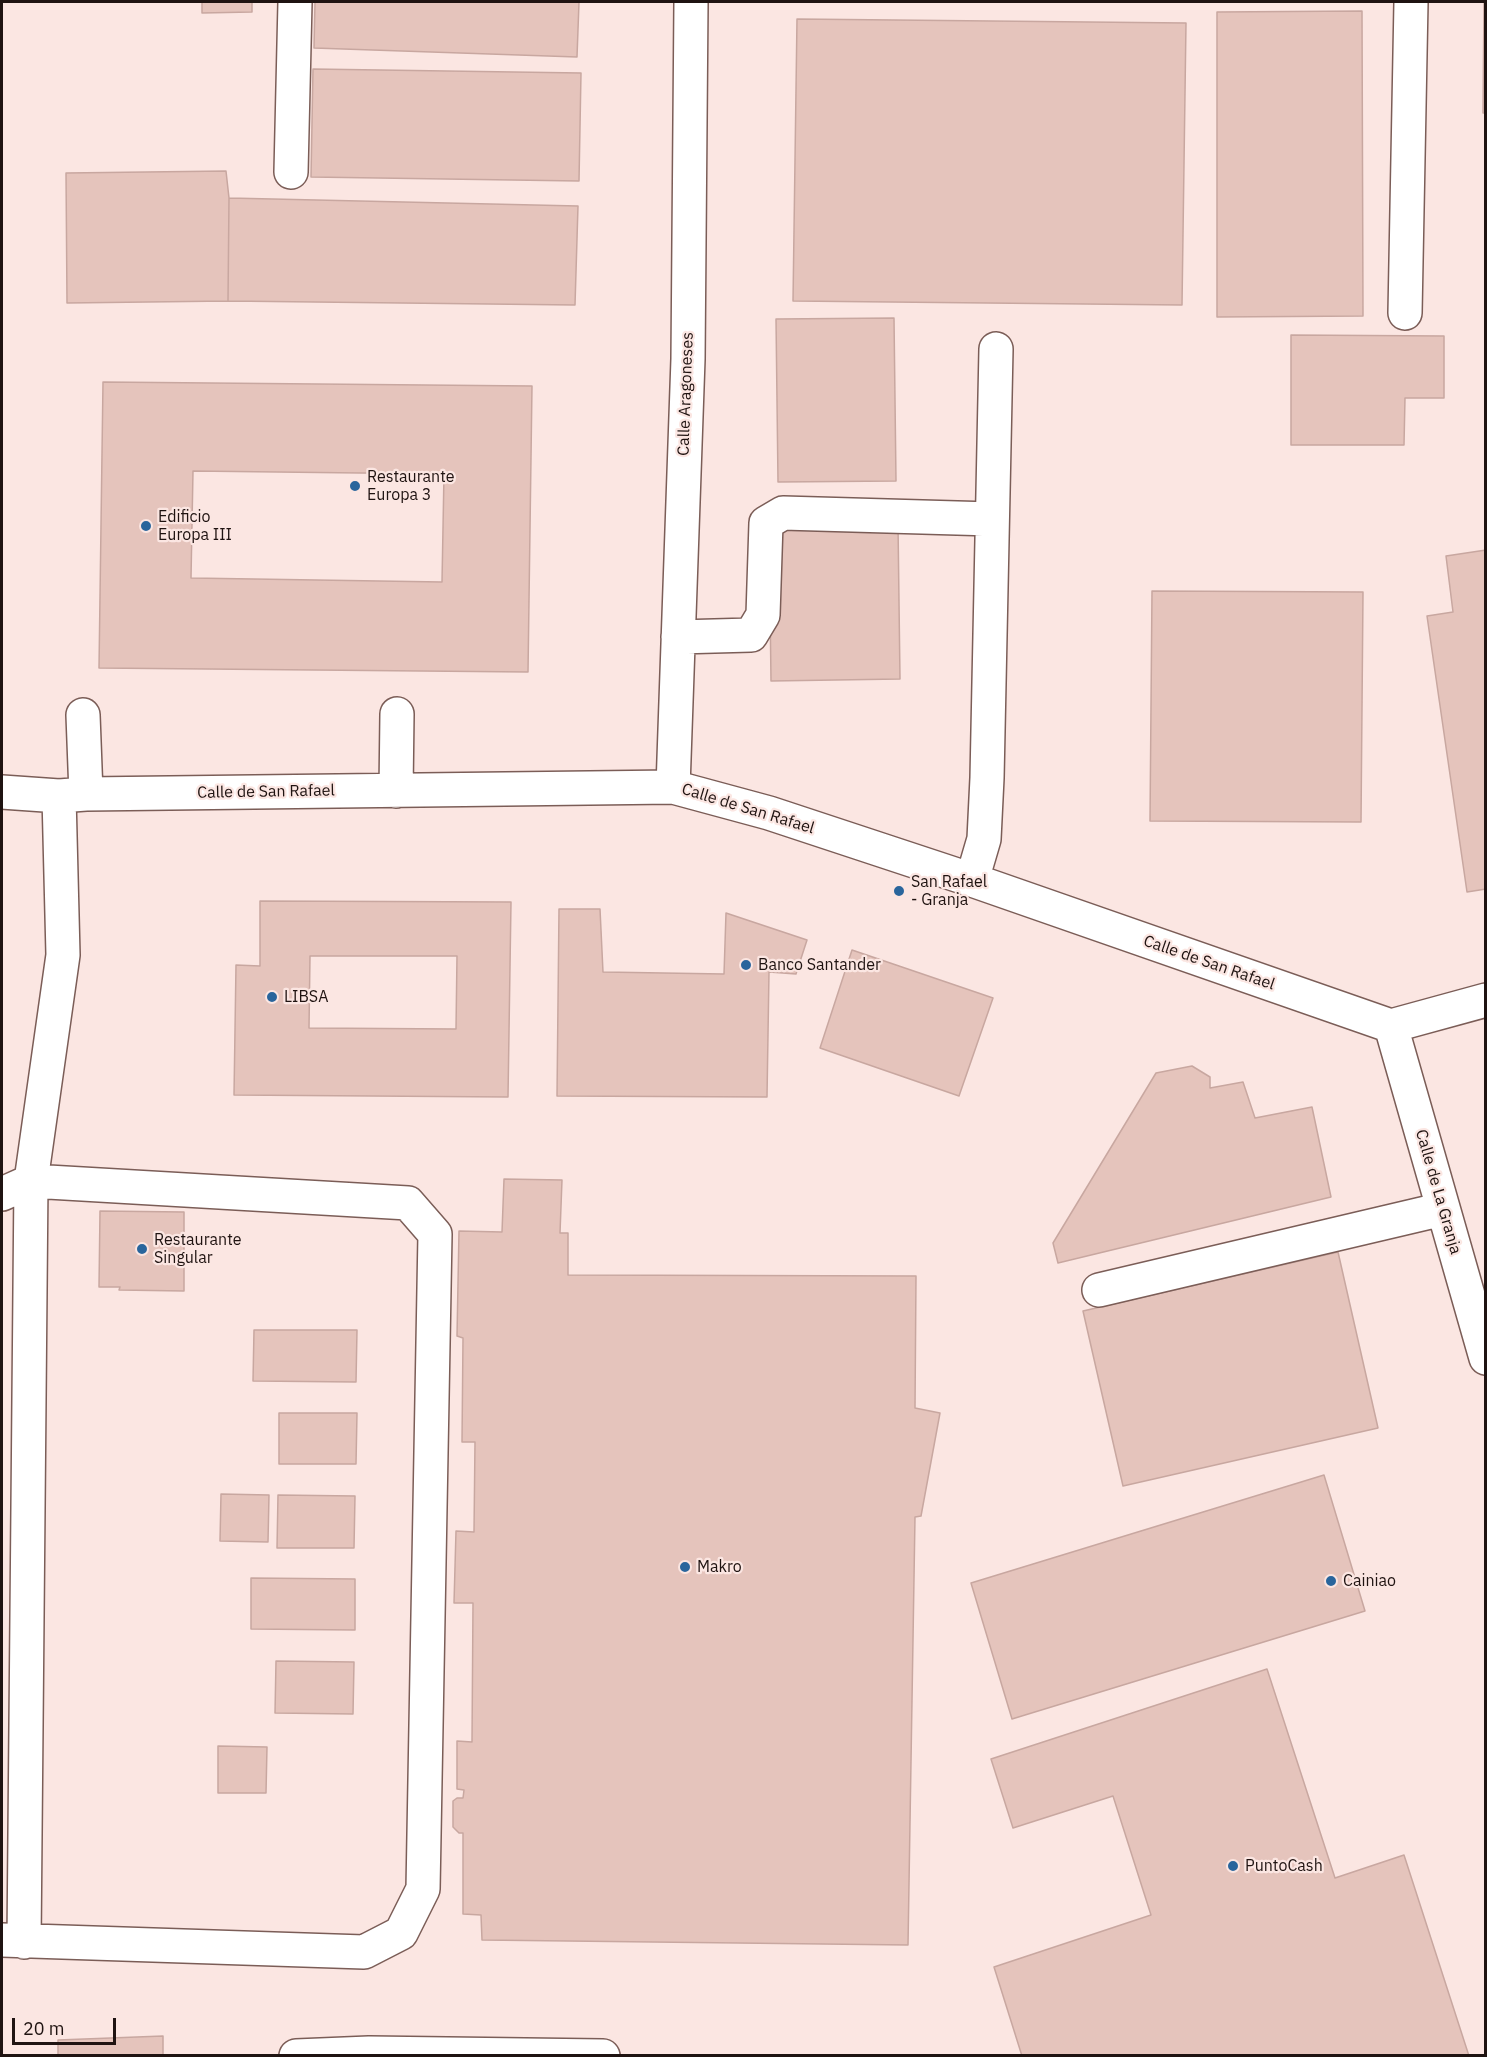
<!DOCTYPE html>
<style>
body{margin:0}
#map{position:relative;width:1487px;height:2057px;overflow:hidden;background:#fbe6e2;font-family:"IBM Plex Sans",sans-serif}
canvas{display:block}
.frame{position:absolute;inset:0;border:3px solid #1f1311;pointer-events:none}
.scale{position:absolute;left:12px;top:2018px;width:104px;height:27px;box-sizing:border-box;border:3px solid #1f1311;border-top:0;padding-left:8px;font-size:18px;line-height:21px;white-space:nowrap;color:#1f1311;-webkit-text-stroke:4px #fbe6e2;paint-order:stroke}
</style>
<div id="map">
<canvas width="1487" height="2057"></canvas>
<div class="frame"></div>
<div class="scale">20 m</div>
</div>
<script>
const c = document.querySelector('canvas').getContext('2d');
c.lineJoin = 'round';
function paint(path, color) { c.fillStyle = color; c.fill(path, 'evenodd'); }
function trace(path, color, width, dash) { c.strokeStyle = color; c.lineWidth = width; c.lineCap = dash ? 'butt' : 'round'; c.setLineDash(dash || []); c.stroke(path); }
function write(font, color, halo, rows, align = 'center') {
  c.font = font + ' "IBM Plex Sans",sans-serif'; c.lineWidth = 4.5; c.setLineDash([]); c.textBaseline = 'middle'; c.strokeStyle = halo; c.fillStyle = color; for (const [text, x, y, turn = 0] of rows) {
    c.save(); c.translate(x, y); c.rotate((+turn || 0) * Math.PI / 180); c.textAlign = isNaN(turn) ? turn : align; if (halo) c.strokeText(text, 0, 0); c.fillText(text, 0, 0); c.restore();
  }
}
const building = new Path2D(`
 M202,2H252V12L202,13Z
 M315,2H579L577,57L314,48Z
 M1484,2H1486V113H1483Z
 M1362,11L1363,316L1217,317V12Z
 M797,19L1186,23L1182,305L793,301Z
 M313,69L581,73L579,181L311,177Z
 M226,171L229,198L228,301L67,303L66,173Z
 M229,198L578,206L575,305L228,301Z
 M894,318L896,481L778,482L776,319Z
 M1291,335L1444,336V398H1405L1404,445H1291Z
 M103,382L532,386L528,672L99,668ZM193,471L444,474L442,582L191,578Z
 M898,524L900,679L771,681L769,526Z
 M1486,550V889L1467,892L1427,616L1453,612L1446,556Z
 M1152,591L1363,592L1361,822L1150,821Z
 M260,901L511,902L508,1097L234,1095L236,965L260,966ZM310,956H457L456,1029L309,1028Z
 M559,909H600L603,972L724,974L726,913L807,940L796,974L769,972L767,1097L557,1096Z
 M852,950L993,998L959,1096L820,1048Z
 M1192,1066L1210,1077V1088L1243,1082L1255,1118L1312,1107L1331,1197L1058,1263L1053,1243L1156,1073Z
 M504,1179L562,1180L560,1233H568V1275L916,1276L915,1408L940,1413L921,1516L915,1517L908,1945L482,1940L481,1915L463,1914V1833H459L453,1827V1801L457,1798H463L464,1790L457,1789V1741L472,1742L473,1603H454L456,1531L474,1532L475,1442H462L463,1338L457,1336L459,1231L502,1232Z
 M100,1211L184,1212V1291L119,1290L120,1287H99Z
 M1338,1252L1378,1428L1123,1486L1083,1311Z
 M254,1330H357L356,1382L253,1381Z
 M279,1413H357L356,1464H279Z
 M1324,1475L1365,1611L1012,1719L971,1583Z
 M221,1494L269,1495L268,1542L220,1541Z
 M278,1495L355,1496L354,1548H277Z
 M251,1578L355,1579V1630L251,1629Z
 M276,1661L354,1662L353,1714L275,1713Z
 M1267,1669L1335,1878L1404,1855L1469,2056H1022L994,1967L1151,1915L1113,1796L1013,1828L991,1759Z
 M218,1746L267,1747L266,1793H218Z
 M163,2036V2056H58V2040Z`);
paint(building, '#e5c4bc');
trace(building, '#c8a7a0', 1.5);
const minor = new Path2D(`
 M291,172L295,2
 M1405,313L1411,2
 M678,637L751,635L763,615L766,523L783,513L992,519
 M83,715L86,794
 M673,787L688,359L691,2
 M396,791L397,714
 M2,792L59,796L86,794L673,787L769,813L972,880L1391,1026
 M972,880L984,839L987,778L996,349
 M1391,1026L1486,1358
 M1391,1026L1486,1000
 M2,1194L31,1181L408,1203L435,1234L423,1889L401,1933L364,1952L2,1940
 M1099,1290L1443,1209
 M24,1942L31,1181L63,955L59,796
 M369,2053L603,2056
 M296,2056L369,2053V2056`);
trace(minor, '#7b5d57', 36);
trace(minor, '#fff', 33);
for (const [x, y, r, color] of [
 [355,486,6,"#29659c"],
 [146,526,6,"#29659c"],
 [899,891,6,"#29659c"],
 [746,965,6,"#29659c"],
 [272,997,6,"#29659c"],
 [142,1249,6,"#29659c"],
 [685,1567,6,"#29659c"],
 [1331,1581,6,"#29659c"],
 [1233,1866,6,"#29659c"]
]) { const dot = new Path2D(); dot.arc(x, y, r, 0, 2 * Math.PI); c.fillStyle = color; c.fill(dot); trace(dot, '#fbe6e2', 2); }
write('16px', '#1f1311', '#fbe6e2', [
 ["Calle Aragoneses",686,394,-88],
 ["Calle de San Rafael",266,792,-1],
 ["Calle de San Rafael",748,809,17],
 ["Calle de San Rafael",1209,963,19],
 ["Calle de La Granja",1438,1192,74]
]);
write('16px', '#1f1311', '#fbe6e2', [
 ["Restaurante",367,477],
 ["Europa 3",367,495],
 ["Edificio",158,517],
 ["Europa III",158,535],
 ["San Rafael",911,882],
 ["- Granja",911,900],
 ["Banco Santander",758,965],
 ["LIBSA",284,997],
 ["Restaurante",154,1240],
 ["Singular",154,1258],
 ["Makro",697,1567],
 ["Cainiao",1343,1581],
 ["PuntoCash",1245,1866]
], 'left');
</script>
